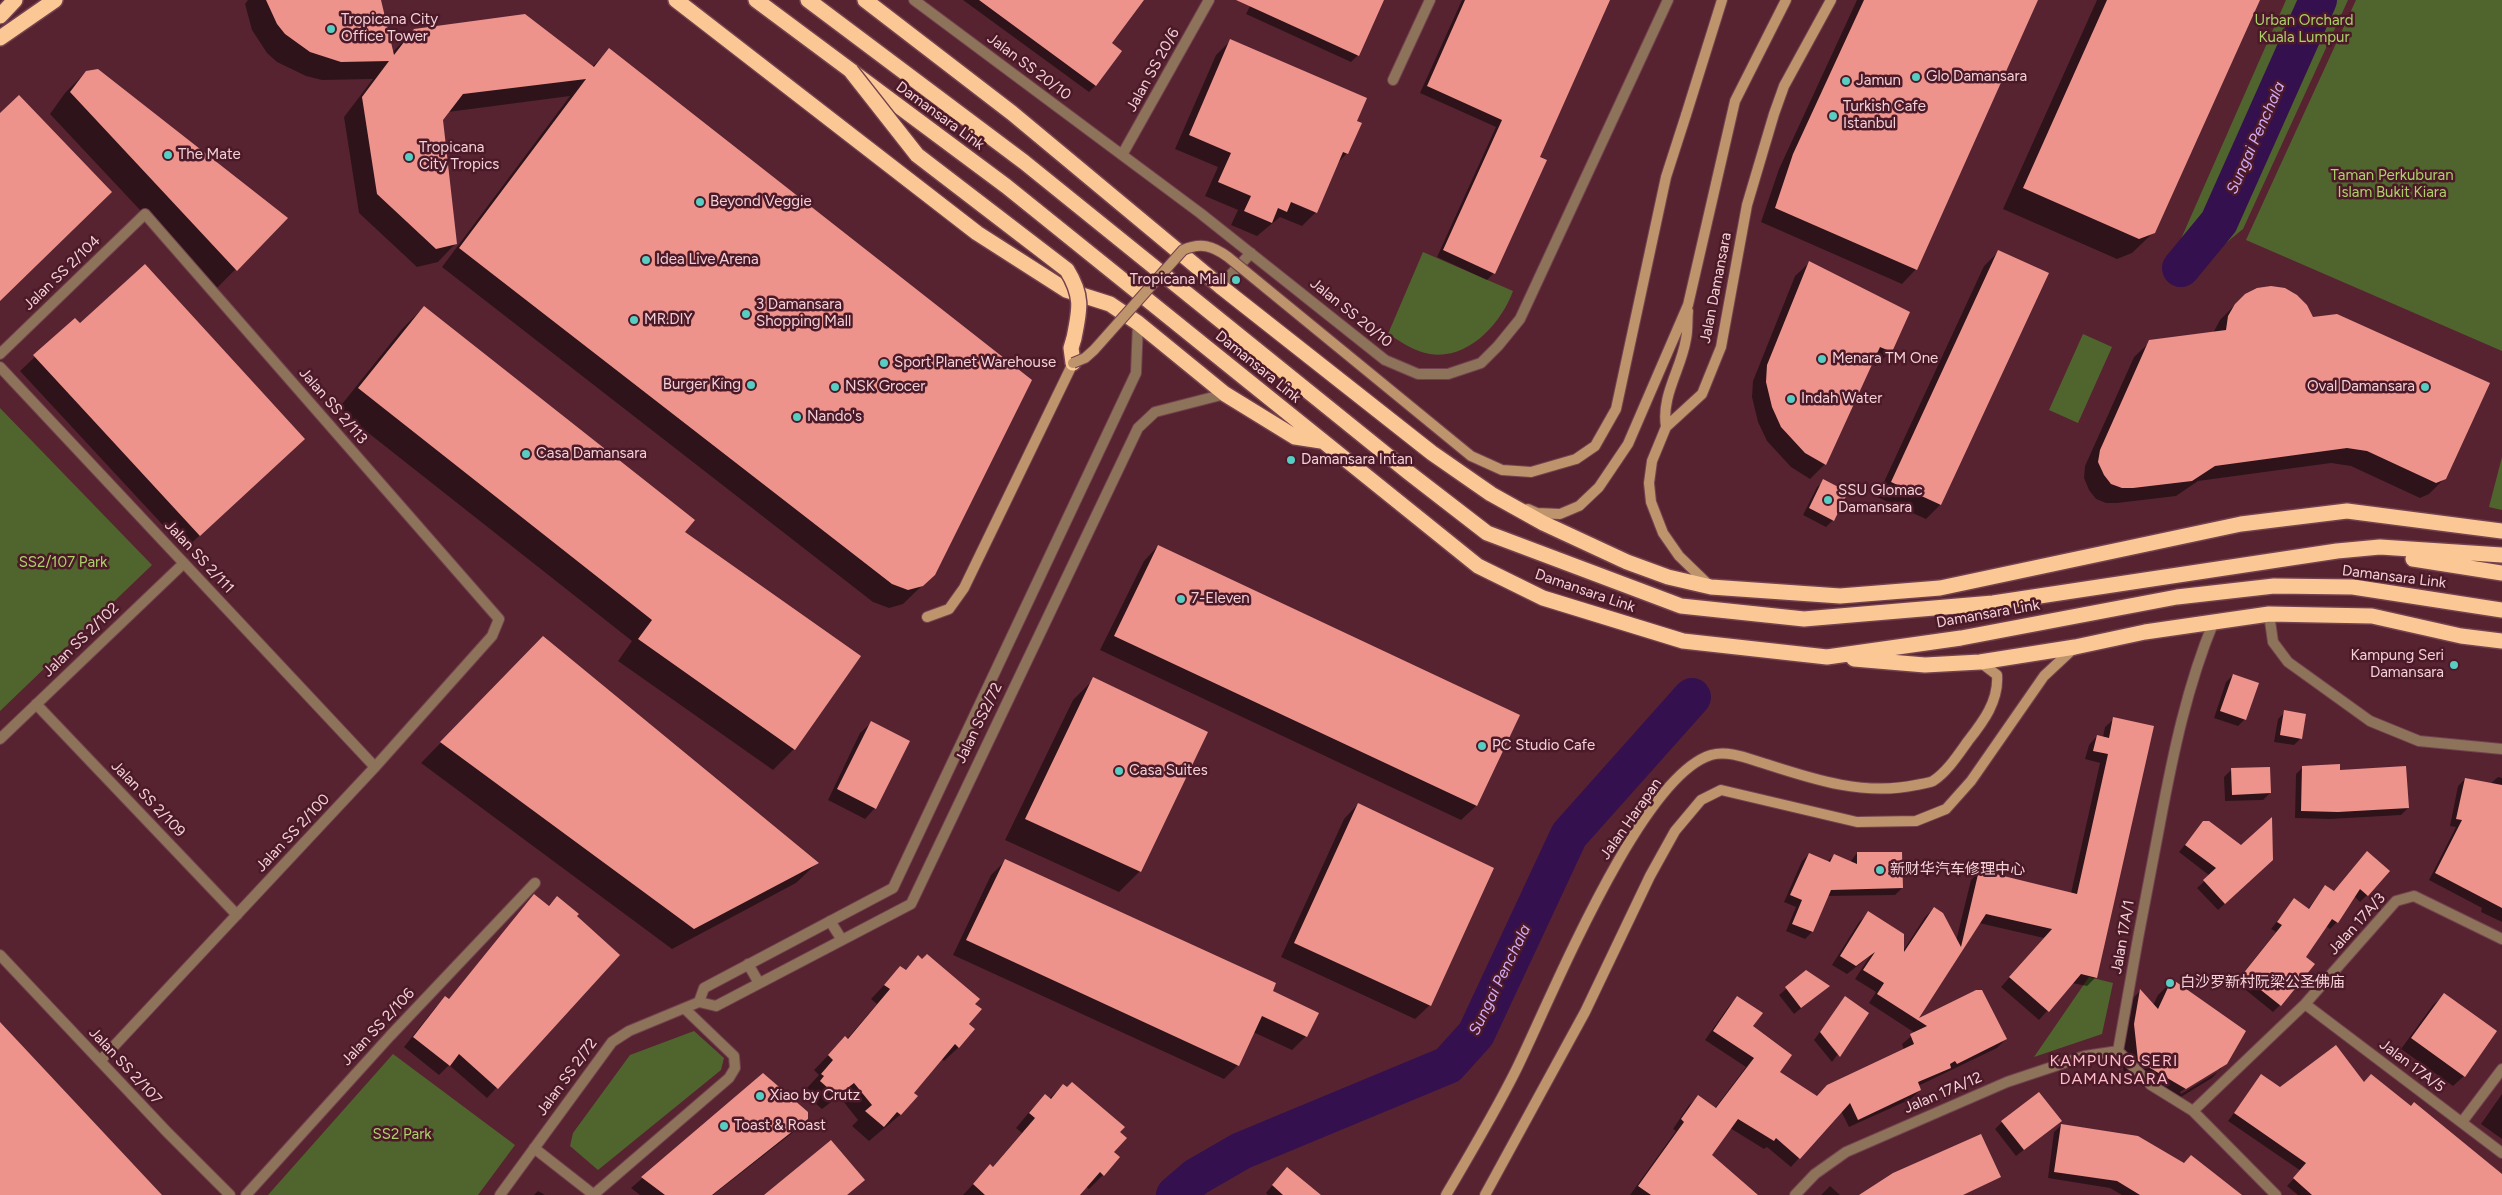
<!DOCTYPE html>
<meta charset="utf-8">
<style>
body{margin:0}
canvas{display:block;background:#572331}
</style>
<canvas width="2502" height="1195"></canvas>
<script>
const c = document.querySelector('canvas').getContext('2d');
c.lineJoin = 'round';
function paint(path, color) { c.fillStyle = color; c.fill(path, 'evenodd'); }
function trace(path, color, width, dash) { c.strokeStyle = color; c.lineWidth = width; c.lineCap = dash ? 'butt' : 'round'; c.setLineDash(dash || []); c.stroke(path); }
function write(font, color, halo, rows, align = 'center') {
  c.font = font + ' Figtree,"Noto Sans SC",sans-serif'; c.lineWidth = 5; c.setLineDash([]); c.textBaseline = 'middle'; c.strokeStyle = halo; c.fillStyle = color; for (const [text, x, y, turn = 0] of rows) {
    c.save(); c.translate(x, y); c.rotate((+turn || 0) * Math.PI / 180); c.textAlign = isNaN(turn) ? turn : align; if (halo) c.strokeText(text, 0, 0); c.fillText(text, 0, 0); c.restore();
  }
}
paint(new Path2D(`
 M2286,0H2348L2243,229L2205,260L2177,248Z
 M2356,0H2502V351L2246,240Z
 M1423,252L1513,291C1501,324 1468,360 1430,354C1415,352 1400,341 1388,334Z
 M2083,334L2112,347L2078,423L2049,410Z
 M0,408L152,565L0,711Z
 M2502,457V510L2489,507Z
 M2089,977L2113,983L2102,1034L2034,1057Z
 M694,1031L724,1058L721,1070L598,1170L570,1146L573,1133L630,1055Z
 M393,1054L515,1145L478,1195H268Z`), '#50642e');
paint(new Path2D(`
 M248,0H379L392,53L414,30L592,67L609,50L934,574L903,604L889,608L873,602L442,267L570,96L448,112L442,120L456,243L438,262L417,267L359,213L344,117L373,79L322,80L306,76L277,62L267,53L252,30L245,4Z
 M963,0H1142L1110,43L1096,85L1089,92Z
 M1253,0H1383L1358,55L1351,62L1246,14Z
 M1462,0H1607L1538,158L1494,273L1487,280L1437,257L1496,127L1420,93Z
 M1857,0H2037L1916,269L1902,284L1761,222L1779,169Z
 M2097,0H2258L2154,232L2132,253L2117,259L2003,209Z
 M1230,41L1347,153L1337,164L1316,212L1302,226L1280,217L1257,236L1231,225L1238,210L1205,196L1218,167L1175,149L1216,55Z
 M86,72L286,218L215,290L50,114L65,93Z
 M1998,252L1940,505L1926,519L1877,497L1984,266Z
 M1810,262L1908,312L1890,352L1876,366L1871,364L1825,464L1810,479L1791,467L1767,441L1758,422L1752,397L1753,381L1795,276Z
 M2245,295L2312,319L2445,478L2429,494L2420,498L2351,466L2331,463L2198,481L2176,496L2117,503H2106L2096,499L2089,490L2084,478L2085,466L2134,357L2150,342L2213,333L2220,320Z
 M424,307L683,532L860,657L794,749L773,770L618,661L632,641L338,409L403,328Z
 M74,320L80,325L304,439L185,549L20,371Z
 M1824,481L1833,520L1826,527L1803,515L1817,487Z
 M1158,546L1518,716L1476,806L1461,820L1100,650L1144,561Z
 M522,659L817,863L796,883L672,949L421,763Z
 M2233,675L2245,719L2238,726L2214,718L2226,682Z
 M1094,679L1140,871L1119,892L1005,840L1073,700Z
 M2285,712L2301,738L2294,745L2274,742L2278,719Z
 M2114,719L2096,977L2087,986L2072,983L2039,1020L2001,987L2044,938L1979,923L1916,1021L1976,991L2006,1039L1997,1048L1918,1086L1920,1090L1911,1099L1849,1127L1841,1111L1791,1167L1767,1147L1764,1149L1730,1128L1711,1155L1756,1195H1630L1676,1131L1673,1129L1689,1105L1698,1097L1715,1108L1746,1067L1705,1040L1729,1006L1737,997L1778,1073L1817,1097L1904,1050L1902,1044L1915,1033L1869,1003L1876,992L1855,979L1870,956L1847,974L1832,965L1859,922L1868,913L1903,951L1925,917L1934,908L1956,941L1971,880L1980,871L2071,893L2100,763L2085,759L2089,745L2097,736L2103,737L2105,727Z
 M871,723L875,808L865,819L828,800L860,733Z
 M2303,767L2339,771L2408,808L2401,815L2330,819L2295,818L2296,774Z
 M2231,770L2270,793L2263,800L2225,801L2224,777Z
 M2498,777L2502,778V922L2481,912L2482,908L2429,880L2456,827L2450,826L2458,786L2465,779L2490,784Z
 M1358,804L1430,1005L1415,1019L1281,957L1344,819Z
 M2203,822L2264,867L2218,910L2197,888L2210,876L2179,852Z
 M1857,853L1902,888L1895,895L1827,896L1812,932L1805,939L1786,931L1796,907L1784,902L1802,861L1809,854L1827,862L1834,855L1850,862Z
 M2360,860L2367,895L2360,902L2354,896L2337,922L2330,929L2326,926L2304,957L2280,1005L2273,1012L2236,982L2276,932L2271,929L2294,900L2308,909L2325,886L2334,892Z
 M1005,861L1271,992L1306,1036L1292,1050L1253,1032L1238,1065L1224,1079L953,955L991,875Z
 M534,896L547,907L557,897L619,955L487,1098L449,1065L439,1075L404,1047L435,1008L445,998L448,1000Z
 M918,957L973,1004L959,1047L944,1061L941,1058L912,1093L916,1096L900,1115L869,1141L852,1126L858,1120L839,1096L822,1109L807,1096L811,1091L807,1088L819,1075L814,1070L845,1038L847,1039L877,1004L871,999L900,968L905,971Z
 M1806,972L1828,986L1794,1014L1779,995Z
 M2172,981L2226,1063L2212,1078L2171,1103L2124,1075L2120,1039L2126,1005L2140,991L2153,1005L2158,995ZM2219,1068V1071L2181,1094L2180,1092Z
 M2444,995L2464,1076L2453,1086L2401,1049L2433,1005Z
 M1845,998L1868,1013L1832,1062L1814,1040Z
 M763,1074L807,1119L796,1130L713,1195H640L631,1188Z
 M2261,1076L2280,1088L2363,1083L2410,1107L2502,1176V1195H2298L2287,1186L2301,1171L2228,1121Z
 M1063,1085L1118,1132L1103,1175L1089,1189L1086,1187L1080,1195H963L990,1166L992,1168L1022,1133L1016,1128L1031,1110L1045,1096L1049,1099Z
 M2502,1094V1139L2481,1124Z
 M2060,1121L2016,1156L1995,1129L2002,1122Z
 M2061,1125L2233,1195H2122L2110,1188L2048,1178L2054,1132Z
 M1280,1176L1304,1195H1268L1266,1193Z
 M1830,1186L1840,1195H1821Z
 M538,1191L545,1195H534Z`), '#0007');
trace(new Path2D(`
 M2181,268L2219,222L2318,0
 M1175,1195L1196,1177L1241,1151L1448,1065L1476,1034L1569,835L1692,697`), '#34104f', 38);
paint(new Path2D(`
 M266,0H381L394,55L414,29L525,14L594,67L609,48L1032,380L935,575L923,586L908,590L892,584L459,248L586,79L463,94L443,120L457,244L436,249L377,194L362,97L389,61L341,62L310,52L285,34L277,24Z
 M979,0H1144L1112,43L1122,51L1096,86Z
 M1236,0H1384L1359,56Z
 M1465,0H1610L1540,157L1547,160L1495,274L1443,250L1502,120L1427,86Z
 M1864,0H2038L1917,270L1775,208L1793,154Z
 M2107,0H2260L2155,233L2139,239L2023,188Z
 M1230,39L1367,98L1357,121L1362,123L1348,154L1343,152L1317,213L1291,202L1287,212L1278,208L1272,223L1244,211L1251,196L1218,182L1231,153L1189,135Z
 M98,69L288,218L237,271L70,92L86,71Z
 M19,95L112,192L0,301V113Z
 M1998,250L2049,273L1941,505L1891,482Z
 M1809,261L1910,312L1892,352L1880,347L1826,465L1805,453L1781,427L1772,407L1766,382L1767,365Z
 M145,264L305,439L200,536L33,355L75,318L80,323Z
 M2271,286L2285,288L2297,295L2307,305L2313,317L2337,314L2490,383L2446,479L2436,483L2367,451L2347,448L2215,466L2192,481L2133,488H2122L2111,484L2104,475L2098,462L2100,450L2149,340L2226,330L2228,316L2235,304L2245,294L2257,288Z
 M424,306L695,520L685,532L861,656L795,750L638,639L652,620L358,388Z
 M1823,479L1848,492L1834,521L1809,508Z
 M1158,545L1520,715L1477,806L1114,636Z
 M543,636L819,863L694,929L440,742Z
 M2233,674L2259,683L2246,720L2220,711Z
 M1093,677L1208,732L1141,872L1025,819Z
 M2284,710L2306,714L2302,739L2280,735Z
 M2113,717L2154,726L2097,978L2081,974L2049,1012L2009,977L2052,929L1986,914L1919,1018L1976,990H1982L2007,1039L1957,1064L1955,1061L1950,1064L1951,1068L1918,1082L1921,1090L1858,1120L1850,1103L1800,1159L1776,1138L1774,1141L1738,1119L1712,1155L1758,1195H1651L1638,1186L1684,1122L1681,1119L1698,1095L1716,1108L1754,1058L1713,1031L1737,996L1763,1013L1753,1026L1792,1055L1780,1072L1817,1096L1827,1085L1914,1044L1910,1034L1927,1026L1877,994L1884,983L1863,970L1875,952L1856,966L1840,956L1868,911L1904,934V952L1934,907L1943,913L1961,947L1979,870L2077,894L2108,754L2093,751L2097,735L2109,738Z
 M871,721L910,741L876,809L837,789Z
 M2340,764V770L2406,766L2409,808L2338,812L2301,811L2302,766Z
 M2270,767L2271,793L2232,795L2231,768Z
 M2465,778L2502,785V908L2435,873L2462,820L2456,819Z
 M1358,803L1494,868L1431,1006L1294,943Z
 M2272,817L2273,860L2225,904L2203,880L2216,868L2185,845L2203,821H2209L2241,845Z
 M2367,851L2390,871L2368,896L2360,889L2338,923L2332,919L2306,957L2315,964L2281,1006L2242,975L2282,925L2277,922L2294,898L2309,909L2325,885L2334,891Z
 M1857,852H1902L1903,888L1831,890L1813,932L1792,924L1802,900L1790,895L1809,853L1830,862L1834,854L1857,864Z
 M1005,859L1276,983L1273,991L1319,1013L1307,1037L1262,1016L1239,1066L966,940Z
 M534,894L549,906L557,896L579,914L577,916L620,955L498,1089L459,1054L450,1066L413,1037L445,996L449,999Z
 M927,954L980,999L975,1004L982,1009L969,1024L975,1029L959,1048L955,1044L914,1093L918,1096L901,1115L897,1112L884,1127L865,1111L872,1105L854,1083L837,1096L820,1081L824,1076L821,1074L833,1060L828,1055L845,1036L848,1039L890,989L884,985L900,966L906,970L918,955L922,959Z
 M1806,970L1830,986L1801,1008L1785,987Z
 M2172,979L2246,1031L2227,1064L2186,1089L2138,1061L2134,1024L2140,989L2158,1009Z
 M2444,993L2497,1031L2465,1077L2411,1038Z
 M1845,996L1869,1013L1840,1057L1820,1032Z
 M0,1022L162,1195H0Z
 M2336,1045L2364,1082L2371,1074L2411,1106L2414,1102L2502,1174V1195H2312L2293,1178L2306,1163L2234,1113L2261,1074L2280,1087Z
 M763,1073L808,1112V1119L712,1195H665L641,1177Z
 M1072,1082L1125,1127L1120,1132L1127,1138L1114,1152L1120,1157L1104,1176L1100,1172L1080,1195H985L973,1184L990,1164L993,1167L1035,1118L1029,1113L1045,1094L1051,1099L1063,1084L1067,1087Z
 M2039,1092L2062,1121L2024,1150L2001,1121Z
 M2061,1124L2138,1136L2184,1163L2191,1155L2242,1195H2140L2117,1181L2054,1172Z
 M1981,1134L2001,1177L1963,1195H1859L1893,1173Z
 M831,1140L865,1180L847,1195H764Z
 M1287,1167L1321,1195H1283L1272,1185Z`), '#ed938b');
const street = new Path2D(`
 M914,0L1200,213L1385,360L1418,374H1448L1481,363L1498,346L1520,319L1668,0
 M1393,80L1430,0
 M1122,155L1209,0
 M1220,286L1251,253
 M0,354L145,214L499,619L492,636L375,767L100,1061
 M0,367L375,767
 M2269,614L2273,642L2288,662L2370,721L2419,741L2502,749
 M36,704L237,915
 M0,739L184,563
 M830,921L842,940
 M0,955L167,1132L230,1195
 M748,964L759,983
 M699,1002L716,1006L911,904L1138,428L1155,412L1225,394
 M2305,1004L2502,1153
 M2118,1051C2131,975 2145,899 2160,823C2173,754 2187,686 2214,621
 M2118,1051L2151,1085L2193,1111L2276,1195
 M2193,1111L2305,1004L2396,901L2414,896L2502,939
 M2462,1122L2502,1069
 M534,1148L594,1195
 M246,1195L390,1036L535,883
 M500,1195L612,1042L629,1031L699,1002L704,988L893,888L1136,373L1138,323
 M593,1195L729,1078L735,1068L734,1056L685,1009
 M1795,1195L1815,1174L1846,1152L2007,1082L2085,1056L2118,1051`);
const secondary = new Path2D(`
 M1686,115L1722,0
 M1666,427C1661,395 1681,370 1686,339C1688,330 1687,320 1688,311
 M1528,509L1537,513L1560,514L1579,506L1599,487L1628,444L1688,305L1735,101L1786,0
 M1710,586L1679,556L1663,533L1651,502L1649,483L1652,461L1666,427L1702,394L1721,347L1747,205L1774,114L1784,86L1831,0
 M927,617L949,609L964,588L1073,363
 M1446,1195C1470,1154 1494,1114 1515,1072C1549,1004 1639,777 1711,755C1729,750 1749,759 1766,764C1815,780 1865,796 1916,785C1921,784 1929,783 1933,781C1947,772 1958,755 1968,741C1983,722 1999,701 1997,675L1980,662
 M1485,1195L1585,1012L1650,876L1675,831L1701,800L1721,790L1857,822L1916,821L1946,809L1971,781L2044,676L2074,648`);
const highway = new Path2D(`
 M676,0L977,233L1066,290L1110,304L1138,323L1225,394L1295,437L1321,441
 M756,0L1006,186L1478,566L1543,598L1683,641L1827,657L1961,638L2177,597L2274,586L2353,587L2502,610
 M808,0L1024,162L1408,472L1487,533L1681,606L1804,619L1993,603L2337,551L2380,547L2502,555
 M865,0L1012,113L1220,286L1432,453L1491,494L1543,523L1627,562L1668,577L1711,587L1840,596L1940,588L2241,524L2347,511L2502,531
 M0,16L15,0
 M0,38L55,0
 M1073,363L1071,348L1074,338
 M2413,559L2502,573
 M1854,659L1925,665L1980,662L2075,647L2145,632L2269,614L2372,616L2461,636L2502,641`);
trace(street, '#73424f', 12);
trace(secondary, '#73424f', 12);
trace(highway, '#73424f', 18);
trace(street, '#8d735a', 10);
trace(secondary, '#bd946b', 10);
trace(highway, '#fbc795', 15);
const secondaryBridge = new Path2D(`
 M1073,363L1085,358L1094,350L1183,250C1201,242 1213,246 1228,257L1471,456L1502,470L1531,472L1576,459L1595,446L1616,409L1666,177L1686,115`);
const highwayBridge = new Path2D(`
 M851,71L917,155L1067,270C1083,296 1080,309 1074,338`);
trace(secondaryBridge, '#73424f', 12, []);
trace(highwayBridge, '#73424f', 18, []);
trace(secondaryBridge, '#bd946b', 10);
trace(highwayBridge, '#fbc795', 15);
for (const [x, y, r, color] of [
 [331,29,5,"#57cec1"],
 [1916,77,5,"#57cec1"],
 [1846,81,5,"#57cec1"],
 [1833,116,5,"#57cec1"],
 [168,155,5,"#57cec1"],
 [409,157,5,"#57cec1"],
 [700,202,5,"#57cec1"],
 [646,260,5,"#57cec1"],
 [1236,280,5,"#57cec1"],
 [746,314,5,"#57cec1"],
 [634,320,5,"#57cec1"],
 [1822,359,5,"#57cec1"],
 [884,363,5,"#57cec1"],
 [751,385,5,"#57cec1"],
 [835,387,5,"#57cec1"],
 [2425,387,5,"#57cec1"],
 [1791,399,5,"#57cec1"],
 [797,417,5,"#57cec1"],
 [526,454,5,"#57cec1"],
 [1291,460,5,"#57cec1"],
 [1828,500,5,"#57cec1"],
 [1181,599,5,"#57cec1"],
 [2454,665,5,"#57cec1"],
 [1482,746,5,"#57cec1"],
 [1119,771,5,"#57cec1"],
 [1880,870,5,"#57cec1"],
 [2170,983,5,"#57cec1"],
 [760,1096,5,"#57cec1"],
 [724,1126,5,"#57cec1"]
]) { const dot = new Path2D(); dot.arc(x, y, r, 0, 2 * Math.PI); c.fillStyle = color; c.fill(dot); trace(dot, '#4b1927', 2); }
write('15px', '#f3d1d7', '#4b1927', [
 ["Tropicana City",341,20],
 ["Office Tower",341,37],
 ["Glo Damansara",1926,77],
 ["Jamun",1856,81],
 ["Turkish Cafe",1843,107],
 ["Istanbul",1843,124],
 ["Tropicana",419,148],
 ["City Tropics",419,165],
 ["The Mate",178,155],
 ["Beyond Veggie",710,202],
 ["Idea Live Arena",656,260],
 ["Tropicana Mall",1226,280,"right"],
 ["3 Damansara",756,305],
 ["Shopping Mall",756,322],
 ["MR.DIY",644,320],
 ["Menara TM One",1832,359],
 ["Sport Planet Warehouse",894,363],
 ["Burger King",741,385,"right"],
 ["NSK Grocer",845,387],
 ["Oval Damansara",2415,387,"right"],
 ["Indah Water",1801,399],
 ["Nando's",807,417],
 ["Casa Damansara",536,454],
 ["Damansara Intan",1301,460],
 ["SSU Glomac",1838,491],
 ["Damansara",1838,508],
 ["7-Eleven",1191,599],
 ["Kampung Seri",2444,656,"right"],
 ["Damansara",2444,673,"right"],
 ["PC Studio Cafe",1492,746],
 ["Casa Suites",1129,771],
 ["新财华汽车修理中心",1890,870],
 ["白沙罗新村阮梁公圣佛庙",2180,983],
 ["Xiao by Crutz",770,1096],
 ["Toast & Roast",734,1126]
], 'left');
write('15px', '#abd168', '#4b1927', [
 ["Urban Orchard",2304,21],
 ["Kuala Lumpur",2304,38],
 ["Taman Perkuburan",2392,176],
 ["Islam Bukit Kiara",2392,193],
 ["SS2/107 Park",63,563],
 ["SS2 Park",402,1135]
]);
write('15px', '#f3d1d7', '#4b1927', [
 ["Jalan SS 20/10",1029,67,37],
 ["Jalan SS 20/6",1153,70,-61],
 ["Damansara Link",940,116,36],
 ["Jalan SS 2/104",62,273,-44],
 ["Jalan Damansara",1716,288,-79],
 ["Jalan SS 20/10",1351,313,39],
 ["Damansara Link",1258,367,39],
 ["Jalan SS 2/113",333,406,49],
 ["Jalan SS 2/111",199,557,47],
 ["Damansara Link",2394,577,7],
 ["Damansara Link",1585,591,19],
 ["Damansara Link",1988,614,-10],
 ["Jalan SS 2/102",81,640,-44],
 ["Jalan SS2/72",979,723,-64],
 ["Jalan SS 2/109",148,799,46],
 ["Jalan Harapan",1631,819,-55],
 ["Jalan SS 2/100",293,833,-47],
 ["Jalan 17A/3",2357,924,-48],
 ["Jalan 17A/1",2123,937,-80],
 ["Jalan SS 2/106",378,1027,-47],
 ["Jalan SS 2/107",125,1066,47],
 ["Jalan 17A/5",2412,1066,37],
 ["Jalan SS 2/72",567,1077,-54],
 ["Jalan 17A/12",1943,1093,-23]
]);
write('italic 16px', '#d1adf9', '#4b1927', [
 ["Sungai Penchala",2256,138,-66],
 ["Sungai Penchala",1500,980,-64]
]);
c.letterSpacing = '1px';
write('16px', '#fdbbc8', '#4b1927', [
 ["KAMPUNG SERI",2114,1061],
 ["DAMANSARA",2114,1079]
]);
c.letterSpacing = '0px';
</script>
